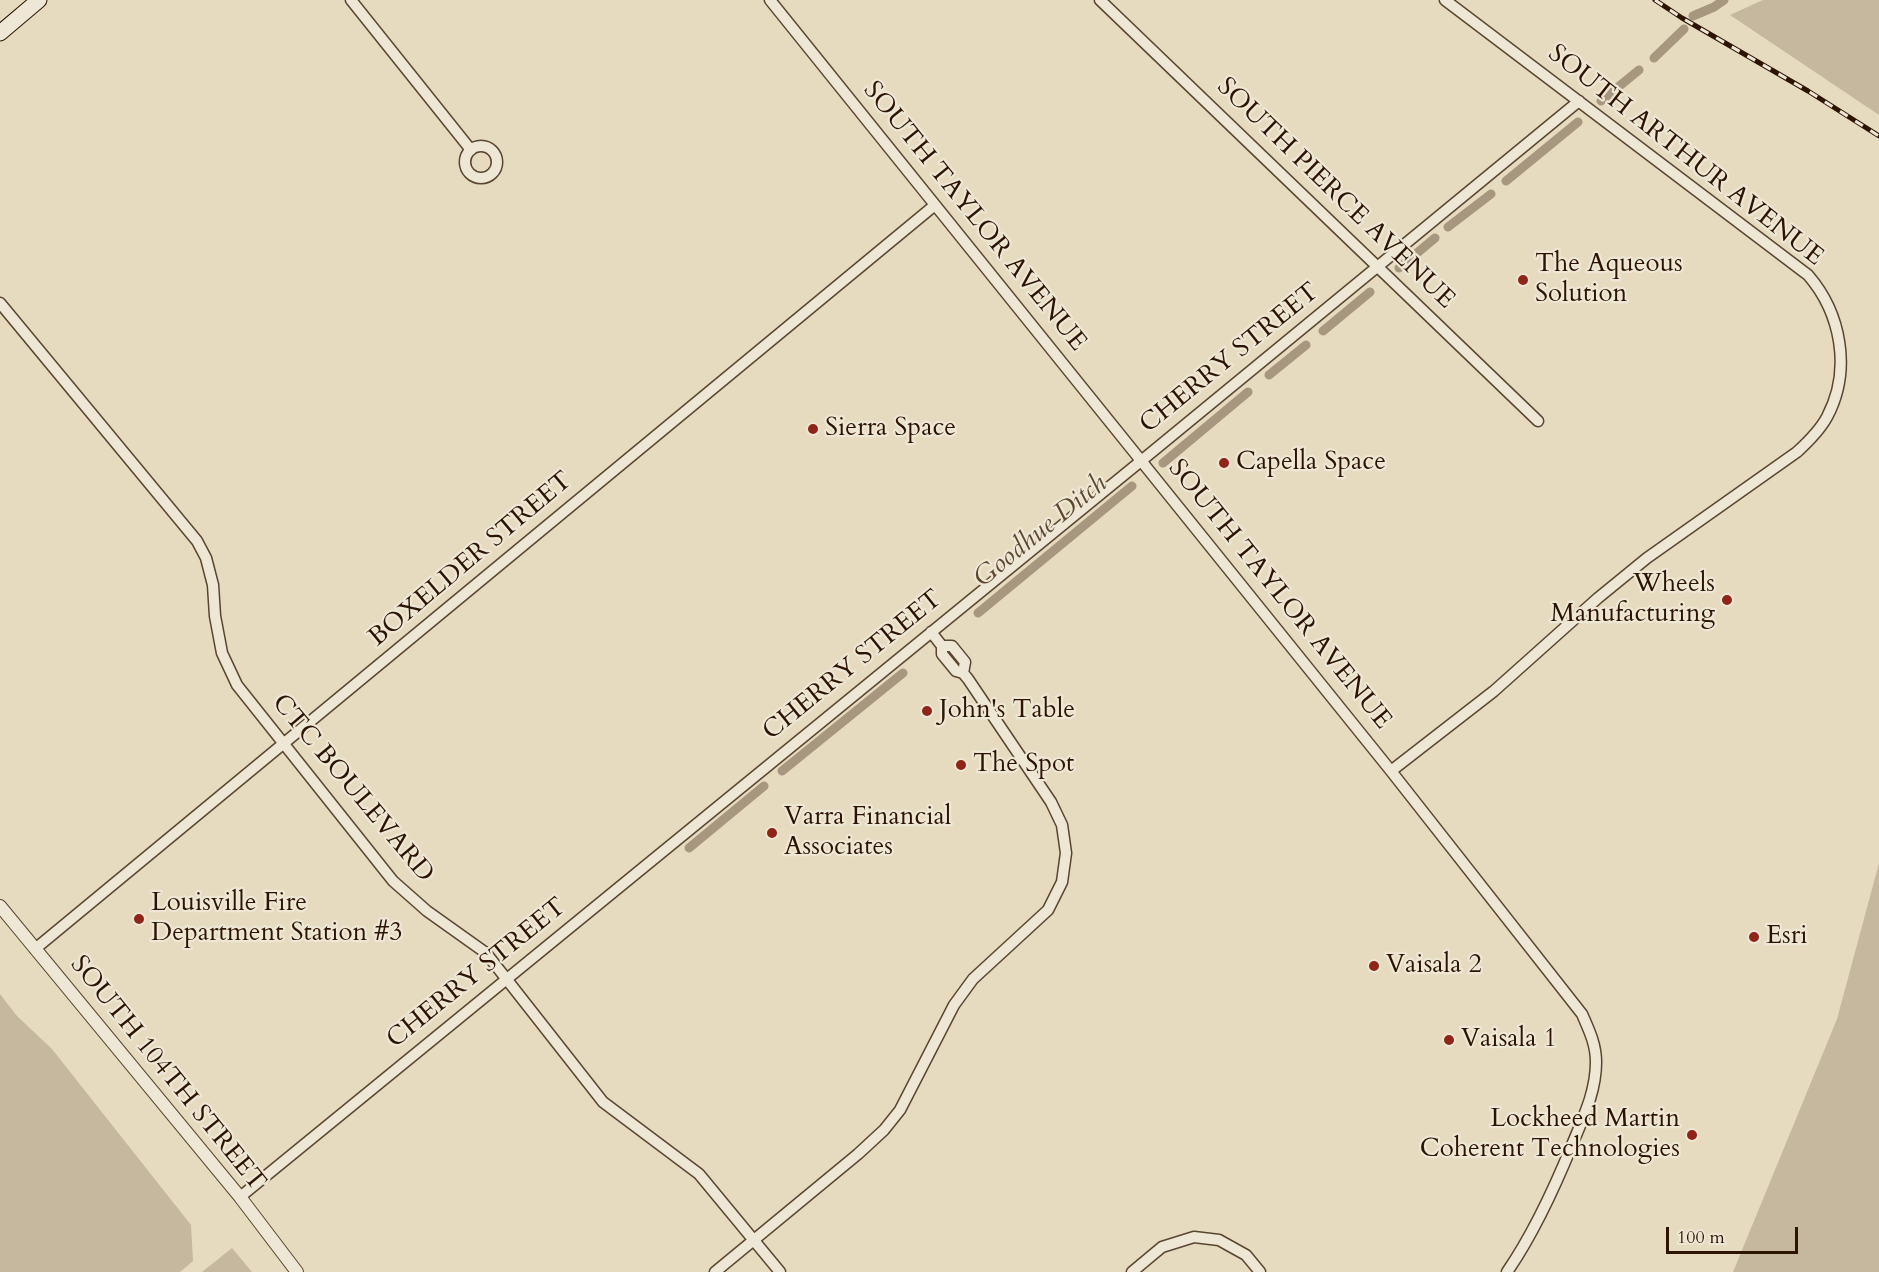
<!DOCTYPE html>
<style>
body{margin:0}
#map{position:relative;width:1879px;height:1272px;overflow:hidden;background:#e6dabf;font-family:Cardo,serif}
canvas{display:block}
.scale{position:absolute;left:1666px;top:1227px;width:132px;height:27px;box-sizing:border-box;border:3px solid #2c1400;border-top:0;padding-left:8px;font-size:18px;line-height:21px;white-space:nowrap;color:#2c1400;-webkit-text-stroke:4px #efe7d5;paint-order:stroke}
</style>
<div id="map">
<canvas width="1879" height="1272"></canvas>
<div class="scale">100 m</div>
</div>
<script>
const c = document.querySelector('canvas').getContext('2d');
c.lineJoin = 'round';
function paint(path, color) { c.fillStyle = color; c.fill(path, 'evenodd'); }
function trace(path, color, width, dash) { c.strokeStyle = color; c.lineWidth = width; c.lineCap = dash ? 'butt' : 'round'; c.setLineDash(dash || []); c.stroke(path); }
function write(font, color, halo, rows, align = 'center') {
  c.font = font + ' Cardo,serif'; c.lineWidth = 4.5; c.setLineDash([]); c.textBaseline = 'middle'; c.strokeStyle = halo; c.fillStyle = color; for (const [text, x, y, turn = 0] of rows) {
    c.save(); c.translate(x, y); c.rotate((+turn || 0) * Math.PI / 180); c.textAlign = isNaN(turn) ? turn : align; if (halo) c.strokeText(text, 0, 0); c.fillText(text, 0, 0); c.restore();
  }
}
paint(new Path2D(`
 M1763,0H1879V115L1730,15Z
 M1879,863V1272H1733L1837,1019Z
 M0,994L17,1016L52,1049L191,1225L193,1261L180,1272H0Z
 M232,1248L252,1272H202Z`), '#c6b89f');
trace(new Path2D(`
 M1693,16L1714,7L1724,0
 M1654,58L1684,29
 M1601,101L1639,70
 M1506,181L1578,122
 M1448,227L1491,194
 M1399,268L1435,238
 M1323,331L1370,292
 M1269,375L1306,345
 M1163,463L1248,392
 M978,613L1132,486
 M782,771L903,673
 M689,848L764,786`), '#a7977e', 9);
const minor = new Path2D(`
 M351,0L471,150
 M770,0L1391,771L1582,1014C1589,1030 1596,1044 1596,1062C1596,1092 1583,1118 1572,1145C1554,1189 1534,1233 1507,1272
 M1100,0L1538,421
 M465 162a16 16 0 1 1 32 0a16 16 0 1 1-32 0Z
 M0,303L197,541L206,558L213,585L215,616L222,653L237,685L393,881L427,911L486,953L603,1102L699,1174L780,1272
 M942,646H952L965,662L963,673
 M1391,771L1494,691L1598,598L1647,558L1797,452C1809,441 1820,430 1827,417C1852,370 1841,313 1808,275L1445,0
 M35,949L935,205
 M240,1197L1152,452L1579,101
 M715,1272L858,1154L884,1130L900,1110L954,1005L973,979L1048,910L1062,882L1066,853L1062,825L1051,802L968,679L963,673L956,671L942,654V646L931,632
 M1132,1272L1162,1247L1194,1237L1219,1240L1246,1255L1260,1272`);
const tertiary = new Path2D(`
 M0,906L240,1197L297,1272`);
const secondary = new Path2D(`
 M0,33L39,0`);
trace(minor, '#5a4630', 13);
trace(tertiary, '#5a4630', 14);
trace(secondary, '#2c1400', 17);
trace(minor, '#efe7d5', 10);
trace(tertiary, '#efe7d5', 12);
trace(secondary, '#efe7d5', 15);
const rail = new Path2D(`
 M1655,0L1682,18L1808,91L1879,136`);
trace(rail, '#2c1400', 5);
trace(rail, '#efe7d5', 3, [9]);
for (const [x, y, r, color] of [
 [1523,280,6,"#8f2418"],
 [813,429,6,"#8f2418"],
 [1224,463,6,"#8f2418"],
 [1727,600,6,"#8f2418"],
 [927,711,6,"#8f2418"],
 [961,765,6,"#8f2418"],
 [772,833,6,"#8f2418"],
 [139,919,6,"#8f2418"],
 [1754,937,6,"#8f2418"],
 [1374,966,6,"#8f2418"],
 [1449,1040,6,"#8f2418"],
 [1692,1135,6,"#8f2418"]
]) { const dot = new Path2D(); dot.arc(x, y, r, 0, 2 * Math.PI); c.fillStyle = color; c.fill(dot); trace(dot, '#efe7d5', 2); }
write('26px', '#2c1400', '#efe7d5', [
 ["SOUTH ARTHUR AVENUE",1685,156,38],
 ["SOUTH PIERCE AVENUE",1335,194,44],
 ["SOUTH TAYLOR AVENUE",974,217,51],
 ["CHERRY STREET",1230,359,-39],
 ["BOXELDER STREET",471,560,-40],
 ["SOUTH TAYLOR AVENUE",1279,595,51],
 ["CHERRY STREET",853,666,-39],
 ["CTC BOULEVARD",352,789,50],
 ["CHERRY STREET",477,974,-39],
 ["SOUTH 104TH STREET",167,1074,51]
]);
write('26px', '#2c1400', '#efe7d5', [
 ["The Aqueous",1535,265],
 ["Solution",1535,295],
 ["Sierra Space",825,429],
 ["Capella Space",1236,463],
 ["Wheels",1715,585,"right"],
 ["Manufacturing",1715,615,"right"],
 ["John's Table",939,711],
 ["The Spot",973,765],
 ["Varra Financial",784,818],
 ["Associates",784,848],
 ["Louisville Fire",151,904],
 ["Department Station #3",151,934],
 ["Esri",1766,937],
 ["Vaisala 2",1386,966],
 ["Vaisala 1",1461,1040],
 ["Lockheed Martin",1680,1120,"right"],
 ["Coherent Technologies",1680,1150,"right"]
], 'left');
write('italic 27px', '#5d4832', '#efe7d5', [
 ["Goodhue Ditch",1041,532,-39]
]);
</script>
